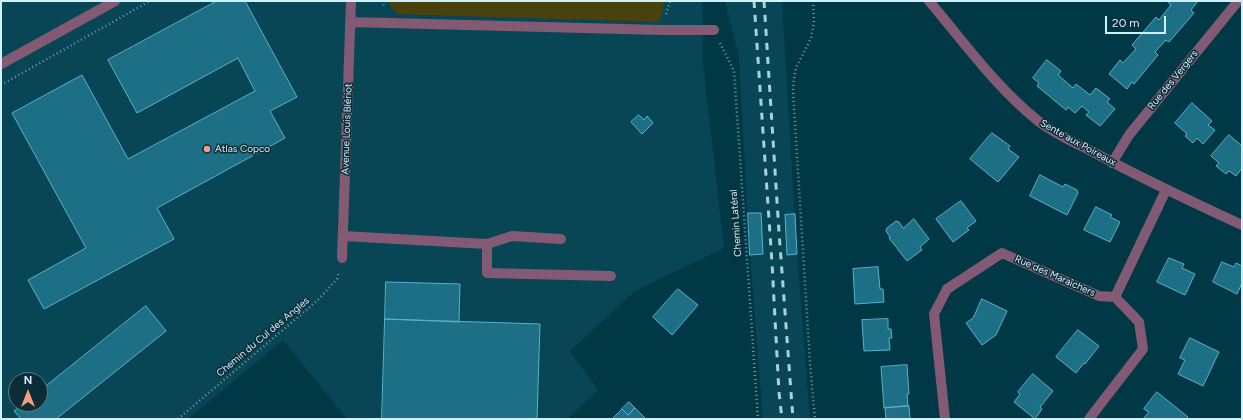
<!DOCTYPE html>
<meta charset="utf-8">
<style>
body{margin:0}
#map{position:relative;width:1243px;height:420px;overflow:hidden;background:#003846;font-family:Figtree,sans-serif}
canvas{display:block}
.frame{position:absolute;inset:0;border:2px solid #cff1fd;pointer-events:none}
.north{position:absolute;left:8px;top:372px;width:40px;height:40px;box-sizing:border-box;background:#0e2c35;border:1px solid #5b7b85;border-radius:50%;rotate:0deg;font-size:11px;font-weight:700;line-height:16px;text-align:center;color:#cff1fd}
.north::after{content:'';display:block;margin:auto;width:14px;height:18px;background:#f3a081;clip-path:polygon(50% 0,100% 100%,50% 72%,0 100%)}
.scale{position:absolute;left:1105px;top:16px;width:61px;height:18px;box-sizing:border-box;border:2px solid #cff1fd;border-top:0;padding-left:5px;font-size:12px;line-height:14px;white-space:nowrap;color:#cff1fd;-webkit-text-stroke:3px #0e2c35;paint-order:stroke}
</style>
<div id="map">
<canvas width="1243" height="420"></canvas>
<div class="frame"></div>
<div class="north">N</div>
<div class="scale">20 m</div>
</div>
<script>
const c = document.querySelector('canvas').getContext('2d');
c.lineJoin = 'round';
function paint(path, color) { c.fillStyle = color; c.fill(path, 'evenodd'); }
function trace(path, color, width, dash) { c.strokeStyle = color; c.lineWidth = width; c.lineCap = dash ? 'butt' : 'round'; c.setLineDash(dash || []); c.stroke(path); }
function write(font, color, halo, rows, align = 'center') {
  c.font = font + ' Figtree,sans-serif'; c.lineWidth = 3; c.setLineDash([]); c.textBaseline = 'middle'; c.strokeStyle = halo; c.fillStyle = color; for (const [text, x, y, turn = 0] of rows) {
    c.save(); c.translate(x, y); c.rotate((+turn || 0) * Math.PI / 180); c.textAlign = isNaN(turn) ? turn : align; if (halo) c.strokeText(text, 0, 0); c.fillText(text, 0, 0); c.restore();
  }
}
paint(new Path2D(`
 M1,1H702L703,64L724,248L635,291L570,351L598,390L567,419H347L283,340L188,419H1ZM16,380H40V404H16Z
 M725,1H796L782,3L797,254L810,419H763L750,255L739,57Z`), '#084656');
paint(new Path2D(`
 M387,1H665L659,22L397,14Z`), '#4a420c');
const building = new Path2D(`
 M217,1H245L297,97L270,111L285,138L157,208L174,239L44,309L28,280L86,248L12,113L82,75L128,159L255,91L238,58L137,113L108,60Z
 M1169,1H1198L1191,10L1194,13L1169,42L1166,40L1155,52L1158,55L1134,84L1132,82L1127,89L1109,74L1120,60L1123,63L1136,49L1132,45L1156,17L1159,20L1171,5L1168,2Z
 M1047,60L1061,71L1058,75L1073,88L1076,84L1090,95L1096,88L1110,99L1107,102L1115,109L1100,126L1086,115L1089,112L1082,106L1075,113L1068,107L1066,110L1037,86L1039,83L1033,78Z
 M1192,103L1212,121L1208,125L1215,130L1203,144L1197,138L1193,143L1185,136L1187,134L1175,123Z
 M639,115L644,120L647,116L653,123L642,134L631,122Z
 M992,133L1010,146L1008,149L1019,157L998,182L970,159Z
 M1229,135L1242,146V168L1236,176L1229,171L1226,174L1216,166L1219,163L1211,156Z
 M1040,175L1063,187L1065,184L1077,190L1078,193L1067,215L1030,196Z
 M961,201L976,221L967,228L969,230L953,242L936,219Z
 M1096,207L1112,215L1110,217L1120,222L1110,242L1084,230Z
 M748,213H761L763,254L750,255Z
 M795,214L797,254L787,255L785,215Z
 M914,219L929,239L920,247L922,250L907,261L889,238L890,237L886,231L887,228L896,221L899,222L903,228Z
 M1169,258L1184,264L1182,268L1195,274L1185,295L1157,282Z
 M1222,262L1234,267L1236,263L1242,266V283L1237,294L1213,282Z
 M878,267L880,289H883L884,302L855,304L853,269Z
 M386,282L460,284L459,322L385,319Z
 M678,289L698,305L672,335L653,317Z
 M982,299L1007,311L996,335L982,345L966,323L973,318Z
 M146,306L166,331L56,419H21L14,411L23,404H40V391Z
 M385,319L540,324L537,419H382Z
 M888,319V329H891L892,338H889L890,350L864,351L862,320Z
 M1078,330L1099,346L1085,364L1084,363L1076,373L1056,357Z
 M1190,338L1219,352L1203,386L1178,374L1185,360L1180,358Z
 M907,365L909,394H907L908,406L884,408L881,367Z
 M1033,374L1053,391L1040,407L1042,409L1035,419L1014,402L1020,394L1018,392Z
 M1157,392L1188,417L1186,419H1143L1149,412L1144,409Z
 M629,402L635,408L628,415L622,409Z
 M909,406L910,419H886L885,408Z
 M635,408L646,419H612L622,409L628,415Z`);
paint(building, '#1c6f85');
trace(building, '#56b2cf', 1);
trace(new Path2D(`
 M381,1L385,7
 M813,1L814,22L811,38L796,68L794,79L793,91L810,363L815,419
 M666,14L670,1
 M720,43L734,71L758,419
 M1,85L150,1
 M178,419L317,301L337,279L339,272`), '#6e9aa7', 2.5, [1, 3]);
trace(new Path2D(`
 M343,236L487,244L512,236L561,239
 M487,244V273L611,276`), '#825a74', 10);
trace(new Path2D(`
 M929,1C964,42 995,86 1037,120C1054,134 1076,143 1095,153C1143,179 1192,202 1242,225
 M350,22L662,30H714
 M1,64L115,1
 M1112,163L1129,135L1238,1
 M342,258L351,1
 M1115,297L1166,190
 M945,419L934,314L947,289L1002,253L1099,296L1115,297L1139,322L1143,349L1089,419`), '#825a74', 10);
trace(new Path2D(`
 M754,1L772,263L779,393L782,419
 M764,1L779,232L793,419`), '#aad0dd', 3, [7, 7]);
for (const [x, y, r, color] of [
 [207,149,4,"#f3a081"]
]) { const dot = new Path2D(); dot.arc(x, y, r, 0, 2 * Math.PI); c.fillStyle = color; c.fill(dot); trace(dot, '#0e2c35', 1.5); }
write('10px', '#cff1fd', '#0e2c35', [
 ["Rue des Vergers",1173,80,-51],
 ["Avenue Louis Blériot",347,129,-88],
 ["Sente aux Poireaux",1078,143,29],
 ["Chemin Latéral",736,223,-94],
 ["Rue des Maraîchers",1055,276,24],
 ["Chemin du Cul des Angles",263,337,-40]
]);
write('10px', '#cff1fd', '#0e2c35', [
 ["Atlas Copco",215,149]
], 'left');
</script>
